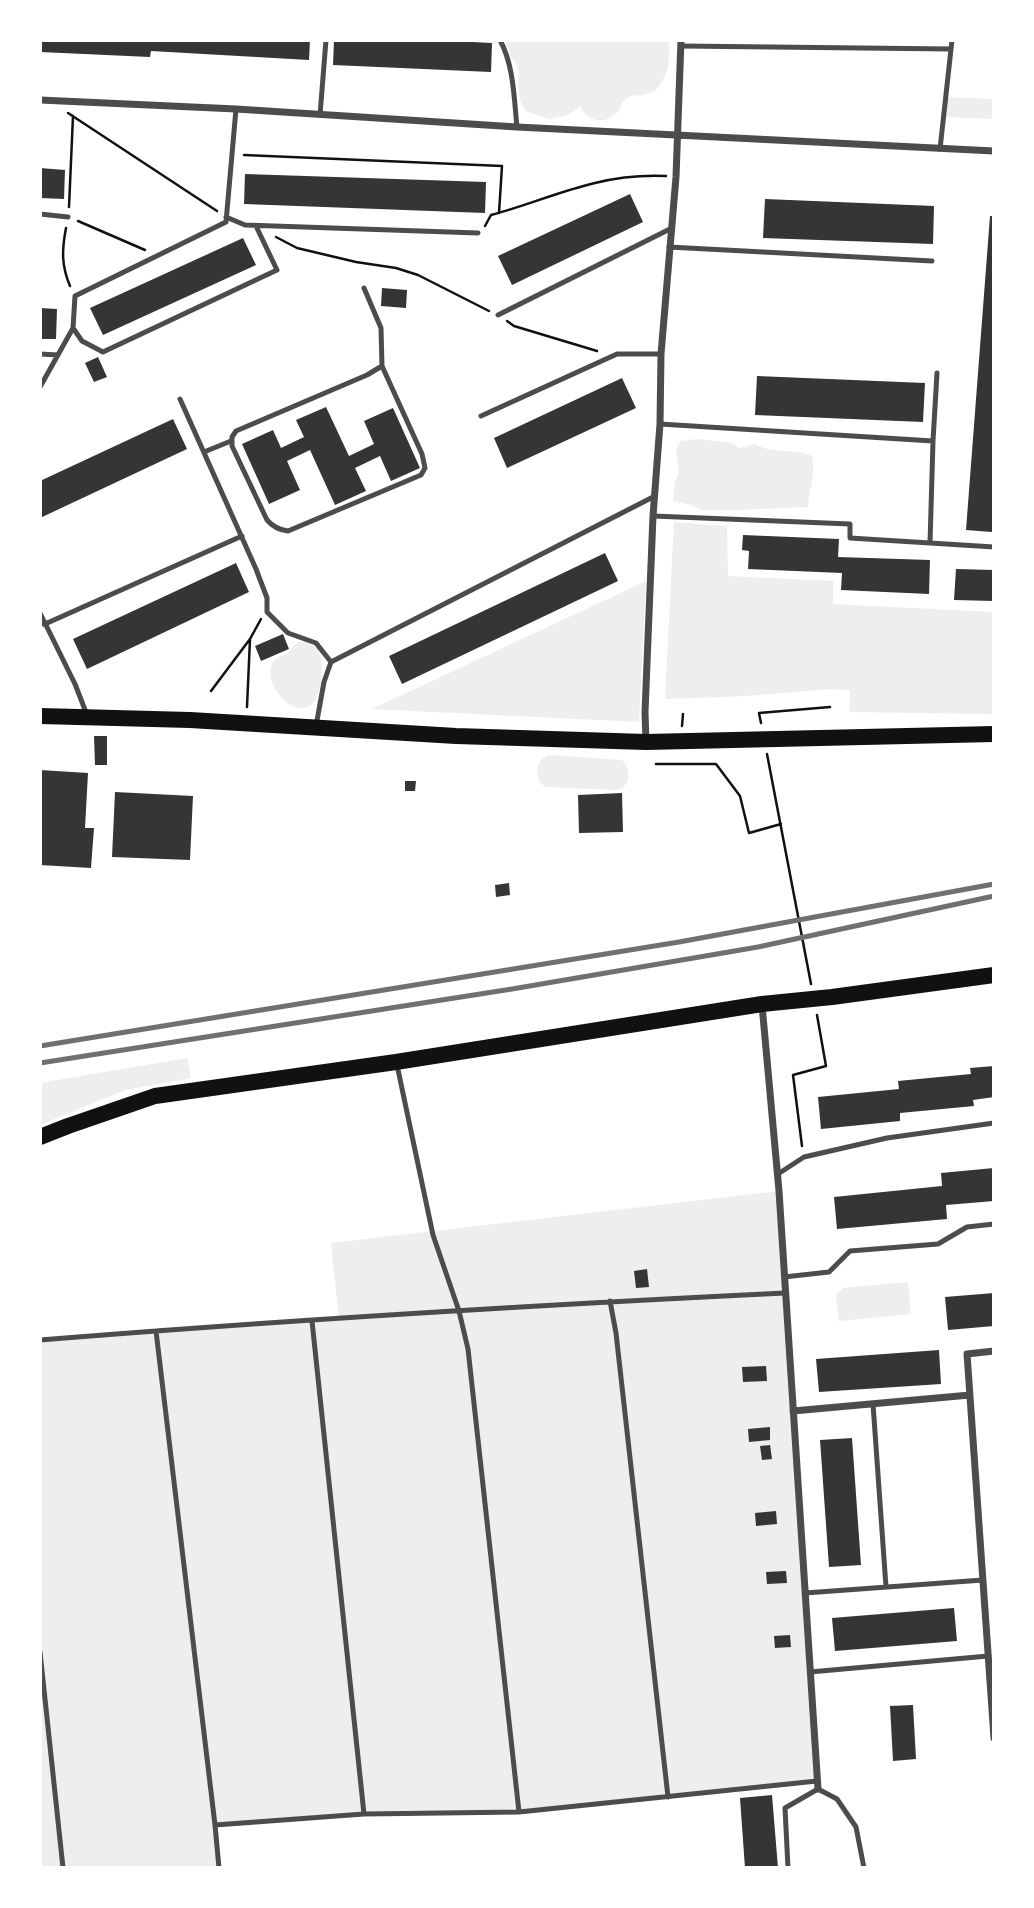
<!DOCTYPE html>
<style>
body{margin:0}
#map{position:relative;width:1034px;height:1908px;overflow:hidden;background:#fff;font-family:Rubik,sans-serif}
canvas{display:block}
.frame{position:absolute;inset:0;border:42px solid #fff;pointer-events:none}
</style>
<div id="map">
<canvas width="1034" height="1908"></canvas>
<div class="frame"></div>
</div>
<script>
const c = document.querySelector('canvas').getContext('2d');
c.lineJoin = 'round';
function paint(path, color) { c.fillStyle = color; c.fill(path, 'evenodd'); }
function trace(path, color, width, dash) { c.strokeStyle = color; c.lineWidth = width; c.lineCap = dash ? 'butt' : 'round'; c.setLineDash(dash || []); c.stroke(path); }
paint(new Path2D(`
 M505,40H669C670,58 669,87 647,94C634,98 636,91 622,102C619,115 605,125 591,118C586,116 583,111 580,106L569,115L549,119L526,111L521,103L518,88L519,73L517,64L511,58Z
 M947,97L994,99V119L947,117Z
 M698,439L732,443L739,448L755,444C774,455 791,447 812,456C816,474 809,489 808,507L737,510H700L691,505L673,501L675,482L679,472L676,450L680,441Z
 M674,522L727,526L728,576L833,581V604L994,612V714L849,712L850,690L829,689L746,696L665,699Z
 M646,581L639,722L372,709Z
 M298,642H306L318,649C323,659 322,669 321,681C313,738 264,692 271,667C273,658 280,657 287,653C291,651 293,645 298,642Z
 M548,755L622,760C631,769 632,787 616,790L545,787C534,777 534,762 548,755Z
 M187,1058L191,1078L125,1090L40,1125V1083Z
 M779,1191L817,1781L519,1812L364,1814L215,1825L219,1868H40V1340L339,1318L331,1243Z
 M908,1282L911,1314L839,1321L836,1295L843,1288Z`), '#eee');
paint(new Path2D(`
 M40,40H310L309,60L151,51L150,57L40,52Z
 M334,40H433L492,43L491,72L333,65Z
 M40,168L65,170L64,199L40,198Z
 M245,174L486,182L485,213L244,204Z
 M630,194L643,222L512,285L498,256Z
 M765,199L934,206L933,244L763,238Z
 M990,216H994V508L992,532L966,530Z
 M243,238L256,265L103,335L90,308Z
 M382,288L407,290L406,308L381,306Z
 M40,308L57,309L56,339H40Z
 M98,357L107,377L94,382L85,363Z
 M757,376L925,383L923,422L755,415Z
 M622,378L636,408L507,468L494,438Z
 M326,407L349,456L374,444L364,421L393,408L420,468L391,481L380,456L355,468L366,491L335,505L310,450L287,461L300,490L269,504L242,444L273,430L281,448L304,437L296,420Z
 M173,419L187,449L40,518V481Z
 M743,535L839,539L838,557L930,560L929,594L841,590L842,573L748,569L749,551L742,550Z
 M605,553L618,581L402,684L389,656Z
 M236,563L249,592L87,669L73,639Z
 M956,569L994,570V601L954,600Z
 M283,634L289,649L261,661L255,646Z
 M94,736H107V765H95Z
 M40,770L88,773L85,828H94L91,868L40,865Z
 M405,781H416L415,791H405Z
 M115,792L193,796L190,860L112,857Z
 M622,793L623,832L579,833L578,795Z
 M509,883L510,895L496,897L495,885Z
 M994,1066V1097L973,1100L974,1106L900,1113V1121L821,1129L818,1097L899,1089L898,1081L971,1074L970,1068Z
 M994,1168V1201L946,1205L947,1219L837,1229L834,1197L942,1186L941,1173Z
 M647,1269L649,1287L636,1288L634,1271Z
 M994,1293V1326L948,1330L945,1297Z
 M939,1350L941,1384L819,1392L816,1359Z
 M766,1366L767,1381L743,1382L742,1367Z
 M770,1427V1440L749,1442L748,1429Z
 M852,1438L861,1565L829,1567L820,1440Z
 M770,1445L772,1459L762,1460L760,1446Z
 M776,1511L777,1524L756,1526L755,1513Z
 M786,1571L787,1583L767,1584L766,1572Z
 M954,1608L957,1641L835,1651L832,1618Z
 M790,1635L791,1647L775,1648L774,1636Z
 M913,1705L916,1759L893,1761L890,1706Z
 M772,1795L778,1868H745L740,1798Z`), '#353535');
trace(new Path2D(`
 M68,113L217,211
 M244,155L502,166L499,213
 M69,207L73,116
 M78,221L145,250
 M485,226L491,215C526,206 560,191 595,183C619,177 642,175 666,176
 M66,228C62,249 61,265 70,286
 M276,237L297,248L356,262L396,268L418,275L489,311
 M507,321L514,326L597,351
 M211,691L250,639L261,619
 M247,707L250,639
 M761,723L759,713L830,707
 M682,726L683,714
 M767,754L811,984
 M656,764H716L740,796L749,833L781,824
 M802,1146L793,1075L826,1066L817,1015`), '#111', 2.5);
trace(new Path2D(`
 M500,40C514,66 514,99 517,127
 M681,46L951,49
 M320,115L326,40
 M940,149L952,40
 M40,214L68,217
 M226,217L245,225L478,233
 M669,247L932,261
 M364,288L381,328L382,366L367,375L236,431L232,437V446L267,520C273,527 279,530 288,531L421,475L425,468L422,454L382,366
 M498,315L672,228
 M73,328L82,341L103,352L277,270L256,226
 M40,354L58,355
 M40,387L73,328L75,296L226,222L236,109
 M180,399L256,569L267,598V612L288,633L316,643L331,662
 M481,416L617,354H661
 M660,424L933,441L930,543
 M933,441L937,373
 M204,452L231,441
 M653,516L850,524V538L994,547
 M40,613L75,684L87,715
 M40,624H45L242,536
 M316,726L324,682L331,662L655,496
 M397,1065L433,1235L459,1311L468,1349L519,1812
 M778,1174L804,1157L887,1138L994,1123
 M784,1277L829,1272L850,1251L938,1244L967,1227L994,1224
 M610,1301L616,1333L668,1797
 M312,1321L364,1814
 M156,1331L215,1825
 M40,1340C288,1320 537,1305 785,1293
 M873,1404L886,1587
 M805,1593L983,1580
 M40,1652L63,1868
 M810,1672L988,1656
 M219,1868L215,1825L364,1814L519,1812L817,1781
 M788,1868L785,1808L818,1789L837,1799L856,1827L864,1868`), '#4c4c4c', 5);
trace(new Path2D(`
 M40,100L236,109L517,127L994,151
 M646,742L645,712L653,516L660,424L661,354L676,177L681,40
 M762,1005L779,1191L818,1789
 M994,1351L967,1354L994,1738
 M793,1411L970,1395`), '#4c4c4c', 7);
trace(new Path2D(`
 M40,716L190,720L456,736L646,742L994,734
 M40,1137L68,1126L155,1096L396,1062L762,1004L832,997L994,975`), '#111', 16);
trace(new Path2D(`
 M40,1046L679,942L994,884
 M40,1063L512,989L758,947L994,896`), '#707070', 5);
</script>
